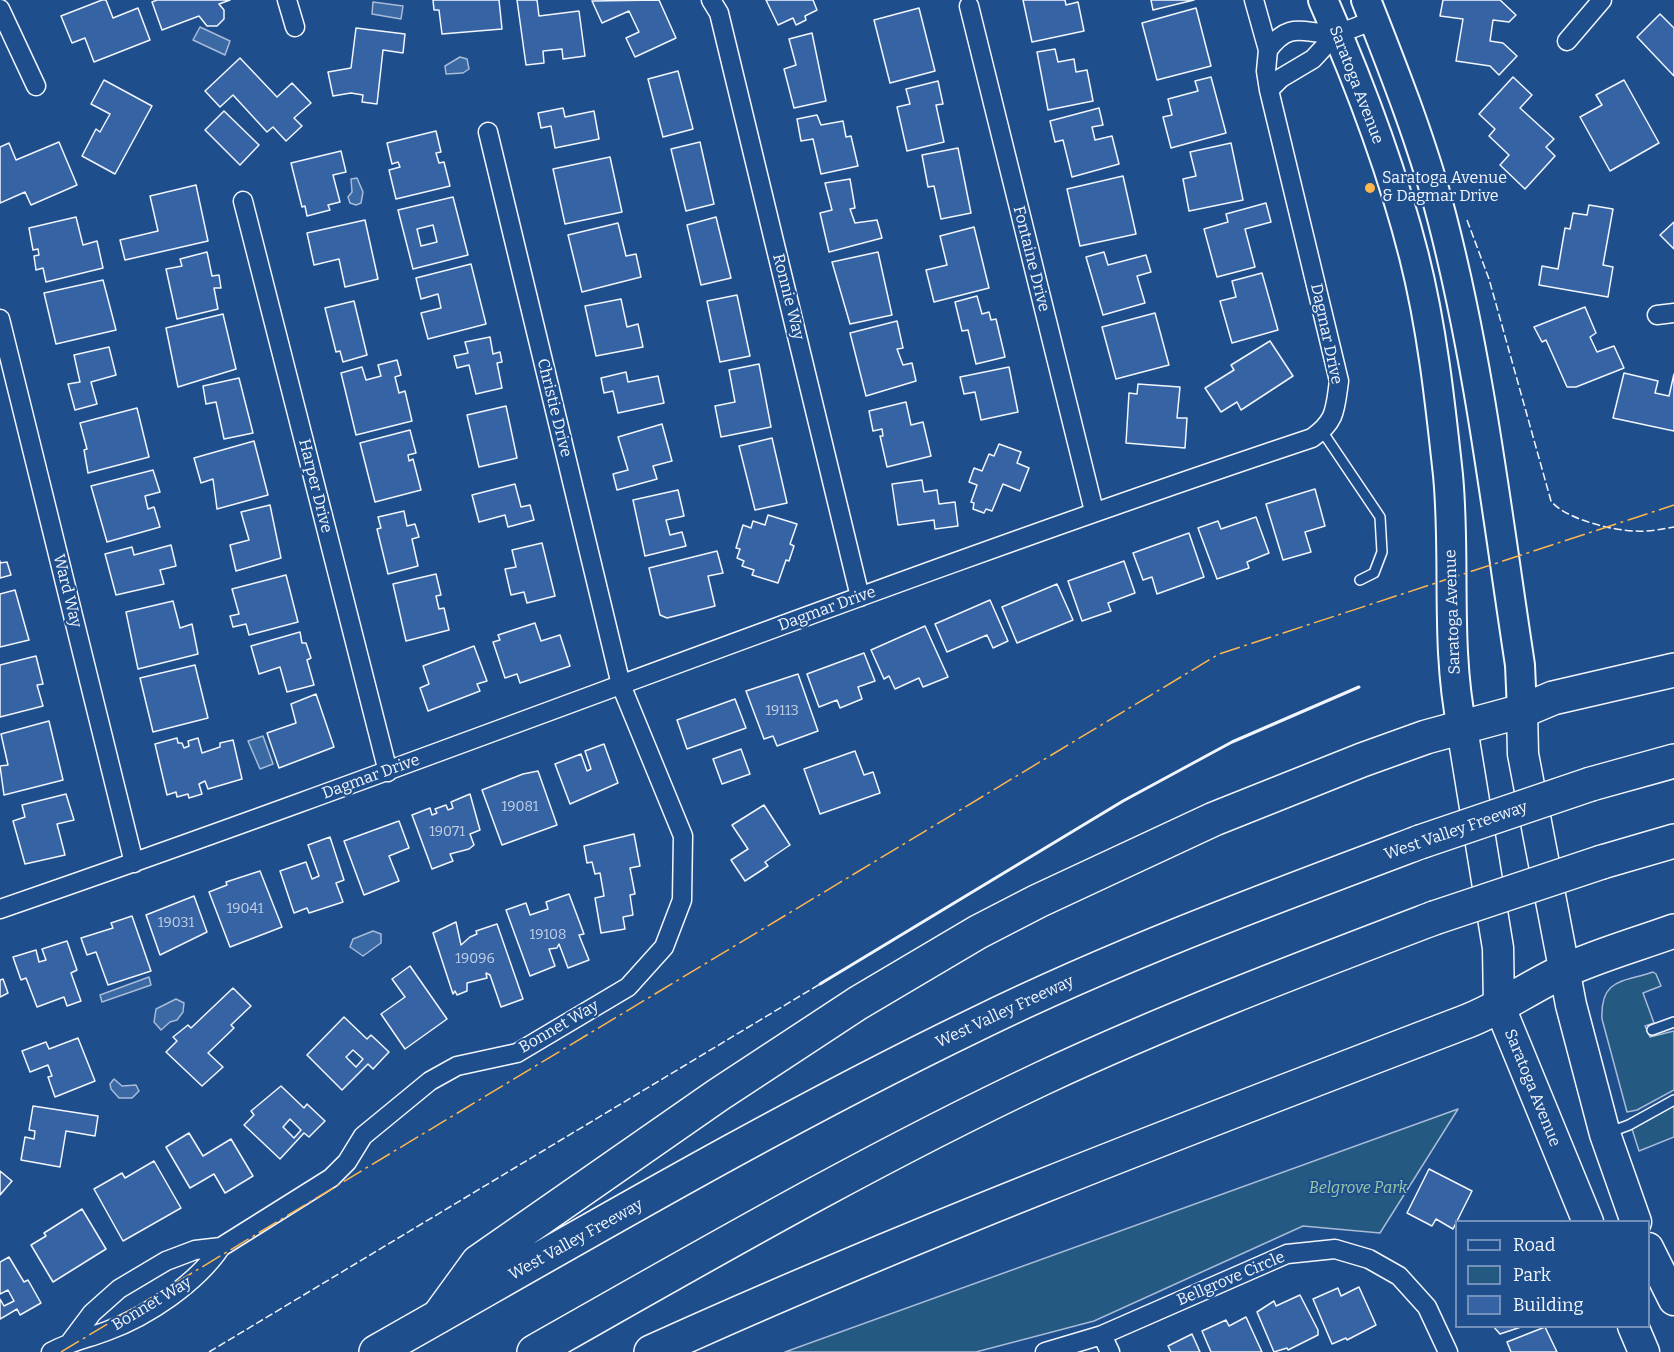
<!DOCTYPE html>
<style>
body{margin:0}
#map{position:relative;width:1674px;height:1352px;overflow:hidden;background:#1f4e8c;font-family:Bitter,serif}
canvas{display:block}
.legend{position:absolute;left:1455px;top:1220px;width:195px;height:108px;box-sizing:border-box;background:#1f4e8c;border:2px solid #7391ba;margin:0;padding:8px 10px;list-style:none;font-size:18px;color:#f2f6ff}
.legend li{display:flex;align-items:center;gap:12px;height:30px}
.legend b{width:30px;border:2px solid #7391ba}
</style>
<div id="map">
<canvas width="1674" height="1352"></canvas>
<ul class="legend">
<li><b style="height:8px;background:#1f4e8c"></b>Road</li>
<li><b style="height:16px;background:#245a82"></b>Park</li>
<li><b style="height:16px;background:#3563a3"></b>Building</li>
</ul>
</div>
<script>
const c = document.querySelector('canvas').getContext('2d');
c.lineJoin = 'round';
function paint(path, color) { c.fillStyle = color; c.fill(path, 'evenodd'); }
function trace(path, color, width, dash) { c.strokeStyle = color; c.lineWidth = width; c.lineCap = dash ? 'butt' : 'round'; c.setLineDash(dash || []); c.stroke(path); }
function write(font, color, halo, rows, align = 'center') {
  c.font = font + ' Bitter,serif'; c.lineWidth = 4.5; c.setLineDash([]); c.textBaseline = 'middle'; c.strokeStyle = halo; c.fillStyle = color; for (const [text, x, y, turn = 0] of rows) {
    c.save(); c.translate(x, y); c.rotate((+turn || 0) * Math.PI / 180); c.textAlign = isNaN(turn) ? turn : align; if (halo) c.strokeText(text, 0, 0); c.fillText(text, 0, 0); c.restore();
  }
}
const green = new Path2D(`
 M1653,972L1656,974L1661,986L1643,993L1654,1023L1645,1026L1650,1037L1674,1031V1090L1637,1110L1627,1112L1602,1019C1600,978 1624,982 1653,972Z
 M1674,1106V1137L1639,1151L1632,1129Z
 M1458,1109L1380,1233L1303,1226L1094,1321L976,1352H785Z`);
paint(green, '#245a82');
trace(green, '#a8bbd7', 1.5);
const water = new Path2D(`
 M373,2L403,6L401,19L372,14Z
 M200,27L230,41L225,55L193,40Z
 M460,57L467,59L469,69L463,73L446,74L445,66Z
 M357,178L363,192L361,203L356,205L350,203L348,197L352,192L351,179Z
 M263,736L273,764L260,769L248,741Z
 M373,931L381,934V943L363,956L350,947L353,939Z
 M149,977L151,985L102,1002L100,995Z
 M176,999L184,1003L183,1012L177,1020L170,1022L161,1030L154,1022L156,1009Z
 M114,1079L122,1086L136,1085L139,1091L132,1098H119L111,1089L110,1084Z`);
paint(water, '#3b69a3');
trace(water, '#a8bbd7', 1.5);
const building = new Path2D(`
 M102,0H106L113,18L138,8L150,40L94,62L85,38L72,43L61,16Z
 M157,0H230L219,4L224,10V19L217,26H207L199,16L162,30L152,2Z
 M433,0H499L502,29L442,34L439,10H434Z
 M517,0H537L539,16L579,11L585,56L563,59L562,49L543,51L544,63L526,65Z
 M659,0L676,38L635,57L626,38L639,32L629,11L602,23L592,1Z
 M766,0H813L817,10L805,16L806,20L796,25L793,18L778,25Z
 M1023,0H1065L1066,5L1078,2L1084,31L1032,42Z
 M1151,0H1194L1153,10Z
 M1443,0H1500L1516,15L1509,22L1493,20L1490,41L1503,43L1517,56L1499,75L1490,66L1456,61L1463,19L1440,16Z
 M919,8L935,71L890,83L874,20Z
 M1196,8L1211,66L1157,80L1142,23Z
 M1660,14L1674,28V76L1637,37Z
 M356,28L405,34L403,53L383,50L377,104L362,102L363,95L351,93L333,96L328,72L351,68Z
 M812,33L826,101L794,108L784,69L796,65L789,39Z
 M1055,49L1058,62L1074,59L1076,72L1087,70L1093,101L1048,110L1037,52Z
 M240,58L277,97L292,83L311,103L294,118L302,126L286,141L273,127L267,132L233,95L220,107L205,91Z
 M678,71L693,129L663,137L648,79Z
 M1211,77L1226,133L1171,148L1163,117L1172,115L1168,99L1198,91L1195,81Z
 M1513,77L1532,95L1520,108L1554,139L1546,147L1555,156L1525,189L1500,165L1509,155L1489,136L1495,129L1479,114Z
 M104,80L152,106L115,174L82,156L96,129L100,132L110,114L91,104Z
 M1624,80L1659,143L1610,171L1580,117L1602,105L1596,95Z
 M938,81L943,104L936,105L944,142L907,151L897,107L910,104L906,89Z
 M563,108L565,117L594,111L599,139L555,148L551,126L541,128L538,113Z
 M1099,108L1103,125L1092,127L1095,140L1112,136L1119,164L1072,177L1063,140L1055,142L1050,121Z
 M224,111L259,145L240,165L205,130Z
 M817,115L821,125L843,121L846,137L851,136L858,166L821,174L813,139L801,141L797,119Z
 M436,131L441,152L436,153L439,163L444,162L450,186L396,199L389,170L400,167L398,162L392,164L387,143Z
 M59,142L77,185L31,205L25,192L0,203V147L9,143L16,160Z
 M700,142L714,204L686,211L671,149Z
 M1231,143L1243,200L1189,211L1183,179L1196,176L1190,152Z
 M958,148L971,213L941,219L934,186L928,187L922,155Z
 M341,151L346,172L333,175L340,202L328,205L330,210L307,216L305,206L302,207L291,163Z
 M610,157L622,212L565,224L553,169Z
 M1123,176L1136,234L1080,246L1067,189Z
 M850,179L855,208L850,209L855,223L877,220L882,238L829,252L820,213L832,210L825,183Z
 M196,185L208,241L125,260L120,240L158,231L150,196Z
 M453,197L468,255L413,269L398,210ZM433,225L437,242L421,246L417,229Z
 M1266,203L1271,222L1245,229L1255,267L1217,277L1204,229L1228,222L1226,214Z
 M1589,205L1613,209L1603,265L1613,267L1608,297L1539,285L1542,266L1558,269L1565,228L1570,229L1573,213L1587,215Z
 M76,217L83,245L97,241L103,268L46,282L43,268L36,270L34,256L39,255L38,249L33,250L29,228Z
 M716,217L731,278L701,285L687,225Z
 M365,220L378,279L345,287L339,259L314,265L307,233Z
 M1674,222V249L1660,235Z
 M618,223L626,256L636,254L641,277L582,292L568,235Z
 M974,227L989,288L934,302L926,270L947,265L940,236Z
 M207,252L212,276L219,275L221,288H214L218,309L177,319L166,269L182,266L180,259Z
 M878,252L892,315L850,324L832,262Z
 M1104,252L1108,265L1146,255L1151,272L1137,276L1145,303L1103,315L1086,257Z
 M471,264L486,324L428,339L421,313L441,308L438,294L421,299L416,278Z
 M1262,273L1278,330L1232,343L1220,301L1236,297L1232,281Z
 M103,280L116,330L56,344L44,293Z
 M737,295L750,356L720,362L707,301Z
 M977,296L982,314L989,312L991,320L996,319L1005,357L976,364L968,330L962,331L955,302Z
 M621,299L627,327L638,324L643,347L596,356L585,306Z
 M354,301L367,355L343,362L340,351L336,352L325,308Z
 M1585,307L1596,333L1590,337L1597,352L1614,346L1624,368L1576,387H1567L1546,340L1542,342L1534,327Z
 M1155,313L1169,365L1116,379L1102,327Z
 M223,314L236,369L178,387L166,328Z
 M897,321L903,348L897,349L903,365L912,363L916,381L866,396L850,333Z
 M490,337L493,354L500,352L502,362L497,363L502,388L476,394L469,365L457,368L454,356L468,353L465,342Z
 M1270,341L1293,376L1241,410L1237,402L1221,412L1205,388L1234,370L1231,365Z
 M109,347L116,375L91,382L97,404L75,410L68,384L80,382L74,355Z
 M397,360L401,375L395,377L399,393L405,391L412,421L356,435L341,373L362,367L366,380L381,376L378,365Z
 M759,364L771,427L721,437L715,406L735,402L729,370Z
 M1009,367L1018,412L981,420L975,392L964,394L960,377Z
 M626,372L628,382L658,376L664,403L618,413L613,391L604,393L601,378Z
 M1624,373L1658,381L1655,393L1669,396L1674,374V431L1613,418Z
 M239,378L253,433L224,439L216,402L206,404L203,386Z
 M1138,384L1180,387L1177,418H1187L1185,448L1126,443L1129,393L1137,394Z
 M906,402L911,425L923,422L931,456L887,467L880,436H883L882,429L873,431L869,411Z
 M506,406L517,458L479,467L467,415Z
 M137,408L149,457L88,473L84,450L87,449L80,423Z
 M662,424L672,461L653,466L657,479L617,490L613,474L628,470L618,437Z
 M410,430L416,453L408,455L409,461L413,459L421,490L375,502L360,443Z
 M772,438L787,503L755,510L739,446Z
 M254,441L268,495L217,509L213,479L201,483L194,458Z
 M999,444L1021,452L1017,463L1029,468L1020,491L1003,484L992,511L986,509L984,513L973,509L974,503L971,502L977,485L969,482L974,468L982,471L989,454L994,456Z
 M153,470L160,492L145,496L148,509L154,507L160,527L107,542L91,486Z
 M922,480L924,492L937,490L939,504L955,502L958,526L935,529L934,520L898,525L892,484Z
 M515,484L521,507L530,505L534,520L508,527L505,515L479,522L472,495Z
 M1315,489L1325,526L1305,532L1311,552L1283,560L1266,504Z
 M678,490L684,516L666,520L670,535L682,532L686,546L645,556L633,500Z
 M270,505L281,558L236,571L230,545L249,540L241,512Z
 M404,511L407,526L415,524L419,537L412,539L418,566L388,574L377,529L381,528L378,517Z
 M768,515L797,524L790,544L794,546L789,561L786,560L778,583L752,575L754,570L742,566L744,561L737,558L740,549L736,548L743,525L751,528L753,521L765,525Z
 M1256,517L1269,553L1247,562L1249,568L1217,579L1198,528L1218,521L1221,529Z
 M1189,533L1204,577L1157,594L1152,577L1143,580L1133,553Z
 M542,543L555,596L527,603L524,592L511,595L505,569L516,567L512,550Z
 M171,545L176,566L160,570L164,584L116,595L105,554L132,547L134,555Z
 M717,551L723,573L708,576L715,606L667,618L660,615L649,568Z
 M0,561V563L7,562L11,575L0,578Z
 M1124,561L1135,593L1108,603L1111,611L1082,621L1068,581Z
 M436,574L441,595L436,596L439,609L444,608L449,630L406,641L393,584Z
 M286,575L298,622L249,635L246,624L233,627L230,616L239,614L232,589Z
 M1057,584L1073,620L1017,643L1002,607Z
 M15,590L29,640L0,647V594Z
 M990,600L1008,641L993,648L987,635L947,652L935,624Z
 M173,601L180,628L192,624L198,654L138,669L126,612Z
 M535,623L541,641L560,635L570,666L520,683L517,674L505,678L493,642L500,640L498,635Z
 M925,626L948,677L923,687L919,678L895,689L889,676L884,679L871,650Z
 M300,632L302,643H306L311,658L307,660L314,685L287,692L280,667L259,674L251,646Z
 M474,646L487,681L477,684L480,691L428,711L420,688L429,684L423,666Z
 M864,653L875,681L858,687L862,699L840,708L837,700L819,707L807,674Z
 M36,656L43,684L37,685L43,706L0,717V665Z
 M195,665L208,718L153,732L140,678Z
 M798,674L818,731L777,746L773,736L764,739L746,691Z
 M316,694L334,747L279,768L267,733L296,723L291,704Z
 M735,699L746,728L687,749L677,720Z
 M49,721L63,780L4,795L0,766L8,765L1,734Z
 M177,738L178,743H182L184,748L189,746L188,741L198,738L202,753L220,747V743L233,740L242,779L208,789L205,781L199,784L202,794L189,798L188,794L177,797L176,792L167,795L155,744Z
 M604,744L618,783L570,804L555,764L581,754L587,771L591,769L585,751Z
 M741,749L750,774L722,784L713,759Z
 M855,751L864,775L873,772L880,793L820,814L804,769Z
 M538,771L557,825L502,845L482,790L523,774Z
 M66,794L74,820L57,824L65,855L25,864L13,821L25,817L22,805Z
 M470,794L480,830L470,834L474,845L469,849L450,854L453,861L432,869L412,815L430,808L432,815L437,813L435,809L446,805L448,810L453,808L451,802Z
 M764,805L790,845L765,862L768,866L745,881L731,860L748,849L732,825Z
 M399,821L409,848L389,856L399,881L364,895L344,841Z
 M634,834L640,866L630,868L635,894L630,895L633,915L623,917L625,929L601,933L595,898L604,896L600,873L595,874L592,862L587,863L584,846Z
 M330,837L344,880L336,883L343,902L309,913L307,908L294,913L280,871L306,862L312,879L319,876L308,845Z
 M260,871L282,927L230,947L209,892L227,885L226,882Z
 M569,894L584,934L579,935L589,960L568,968L559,944L557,948L549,949L555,966L530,976L506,910L526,903L530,915L548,909L546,902Z
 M194,896L207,932L160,955L146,915Z
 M132,916L151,971L108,985L96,952L87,955L81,938L113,928L111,923Z
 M456,922L461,945L470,937L477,934L476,931L497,924L523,999L501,1007L490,975L486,973L487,978L467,983V991L457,995L455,991L453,994L433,933Z
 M67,941L77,970L71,973L81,1001L67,1006L64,997L37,1007L26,978L21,980L13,957L36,950L39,962L46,960L42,949Z
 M410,966L447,1019L405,1049L381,1014L405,997L392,979Z
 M3,979L8,993L0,997V980Z
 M233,988L251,1006L231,1025L234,1028L208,1053L223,1067L202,1086L166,1052L177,1041L173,1037L188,1025L191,1028Z
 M344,1017L367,1039L371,1035L389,1052L373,1069L368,1064L342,1090L307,1055ZM353,1050L363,1059L356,1067L346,1057Z
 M78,1038L95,1081L55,1097L48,1077L52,1076L48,1065L30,1072L22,1051L46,1042L49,1049Z
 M281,1086L304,1108L307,1104L325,1121L309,1137L304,1133L280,1159L244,1125L254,1115L251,1111ZM290,1119L301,1130L294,1138L283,1127Z
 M33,1106L98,1116L95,1136L66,1131L60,1167L21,1160L25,1137L34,1139L35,1131L29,1130Z
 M189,1133L203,1156L231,1139L253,1176L225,1193L214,1174L190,1188L166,1147Z
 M154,1161L181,1208L123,1241L94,1189L122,1173L125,1178Z
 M1429,1169L1472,1191L1453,1229L1436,1219L1432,1226L1407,1213Z
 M0,1171L12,1181L0,1195Z
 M82,1209L106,1249L53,1282L31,1245L46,1236L44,1233Z
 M9,1257L24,1282L28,1280L41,1303L20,1315L17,1309L0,1319V1299L4,1306L14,1301L8,1290L0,1294V1262Z
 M1359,1287L1376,1325L1347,1340L1346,1338L1332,1344L1313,1299L1338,1288L1341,1296Z
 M1300,1295L1318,1330V1335L1288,1350L1287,1348L1274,1352L1257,1312L1274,1301L1276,1306Z
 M1246,1317L1262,1352H1211L1202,1331L1226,1320L1229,1326Z
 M1493,1326H1524L1500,1334Z
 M1545,1327L1557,1352H1511L1507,1342Z
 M1192,1334L1200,1352H1171L1168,1346Z`);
paint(building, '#3563a3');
trace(building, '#f2f6ff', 1.5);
const service = new Path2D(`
 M1322,431L1380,517L1382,552L1374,573L1360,580
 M1652,1030L1674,1022
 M1610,1132L1629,1125L1674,1100`);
const minor = new Path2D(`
 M287,0L295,27
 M711,0L719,13L860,597
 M969,6L1094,511
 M0,9L36,86
 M1567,41L1602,0
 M1268,50C1291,18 1306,36 1337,33C1349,31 1363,24 1374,20
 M1269,90L1281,78L1313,59L1337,33
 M243,201L388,772
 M1657,315L1674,313
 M0,319L134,863
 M0,909C439,758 871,585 1312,438C1336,421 1335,410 1339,381L1269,90L1266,71L1268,50L1254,0
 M1102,1335L1110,1352
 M71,1341L92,1313L119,1289L166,1261L195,1250L221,1247L331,1178L347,1162L363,1136L430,1081L457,1066L517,1053L628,987L664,947L682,900L683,836L621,685L488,132
 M51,1352C71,1341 86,1339 107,1331C148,1316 197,1283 221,1247
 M1045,1352L1102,1335L1287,1254L1335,1249L1369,1259L1399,1276L1427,1307L1448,1352`);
const primary = new Path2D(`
 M1323,0C1359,82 1392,169 1414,256C1432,327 1440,401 1448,475C1456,559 1445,644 1462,728
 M1366,0C1394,71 1423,144 1442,218C1480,365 1497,515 1520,665L1522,711`);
const trunk = new Path2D(`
 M1522,711L1523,754L1571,1005L1605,1134L1636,1222
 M1462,728L1498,948L1499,1005L1588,1222
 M1648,1248L1674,1300
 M1633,1326L1644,1352`);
const motorway = new Path2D(`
 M1591,784L1674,761
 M1602,862L1674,841
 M438,1317L478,1262L718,1095L858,1003L978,932L1038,901L1214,819L1362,760L1426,737L1522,711L1553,698L1674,670
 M376,1352C574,1240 772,1123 977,1024C1120,954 1271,898 1420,842
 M534,1352C702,1257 869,1160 1043,1078C1171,1018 1303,968 1434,918
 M651,1352C918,1231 1191,1127 1465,1022C1500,1009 1531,986 1564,971C1599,955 1638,944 1674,931`);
trace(service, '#f2f6ff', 12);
trace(minor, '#f2f6ff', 21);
trace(primary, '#f2f6ff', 32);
trace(trunk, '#f2f6ff', 33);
trace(motorway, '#f2f6ff', 36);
trace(service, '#1f4e8c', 9);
trace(minor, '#1f4e8c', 18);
trace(primary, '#1f4e8c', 28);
trace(trunk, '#1f4e8c', 30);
trace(motorway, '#1f4e8c', 33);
const motorwayBridge = new Path2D(`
 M1420,842L1591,784
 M1434,918L1602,862`);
trace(motorwayBridge, '#f2f6ff', 36, []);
trace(motorwayBridge, '#1f4e8c', 33);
trace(new Path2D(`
 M1467,220L1489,279L1551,501C1565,519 1614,531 1637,531C1649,532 1662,529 1674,527
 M209,1352L820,984`), '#f2f6ff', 1.5, [8, 3]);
trace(new Path2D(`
 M820,984L1123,801L1232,742L1359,687`), '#f2f6ff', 3);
trace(new Path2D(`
 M61,1352L1219,654L1674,505`), '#ffb74d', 1.5, [21, 4.5, 3, 4.5]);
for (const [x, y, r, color] of [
 [1370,188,6,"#ffb74d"]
]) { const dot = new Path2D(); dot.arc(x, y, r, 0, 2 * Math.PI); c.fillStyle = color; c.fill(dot); trace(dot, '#1f4e8c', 2); }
write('14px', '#c3d1e8', null, [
 ["19113",782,711],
 ["19081",520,807],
 ["19071",447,832],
 ["19041",245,909],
 ["19031",176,923],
 ["19108",548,935],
 ["19096",475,959]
]);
write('16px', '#f2f6ff', '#1f4e8c', [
 ["Saratoga Avenue",1356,85,69],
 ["Fontaine Drive",1031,259,76],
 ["Ronnie Way",788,297,76],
 ["Dagmar Drive",1326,334,78],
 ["Christie Drive",554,408,76],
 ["Harper Drive",315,486,76],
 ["Ward Way",67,591,76],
 ["Dagmar Drive",827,609,-20],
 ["Saratoga Avenue",1453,612,-92],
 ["Dagmar Drive",371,777,-20],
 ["West Valley Freeway",1456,831,-19],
 ["West Valley Freeway",1005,1012,-25],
 ["Bonnet Way",559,1027,-30],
 ["Saratoga Avenue",1532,1088,68],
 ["West Valley Freeway",576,1240,-29],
 ["Bellgrove Circle",1231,1279,-23],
 ["Bonnet Way",152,1304,-31]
]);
write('16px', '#f2f6ff', '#1f4e8c', [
 ["Saratoga Avenue",1382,179],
 ["& Dagmar Drive",1382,197]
], 'left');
write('italic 16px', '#97c8a6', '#1f4e8c', [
 ["Belgrove Park",1358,1189]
]);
</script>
